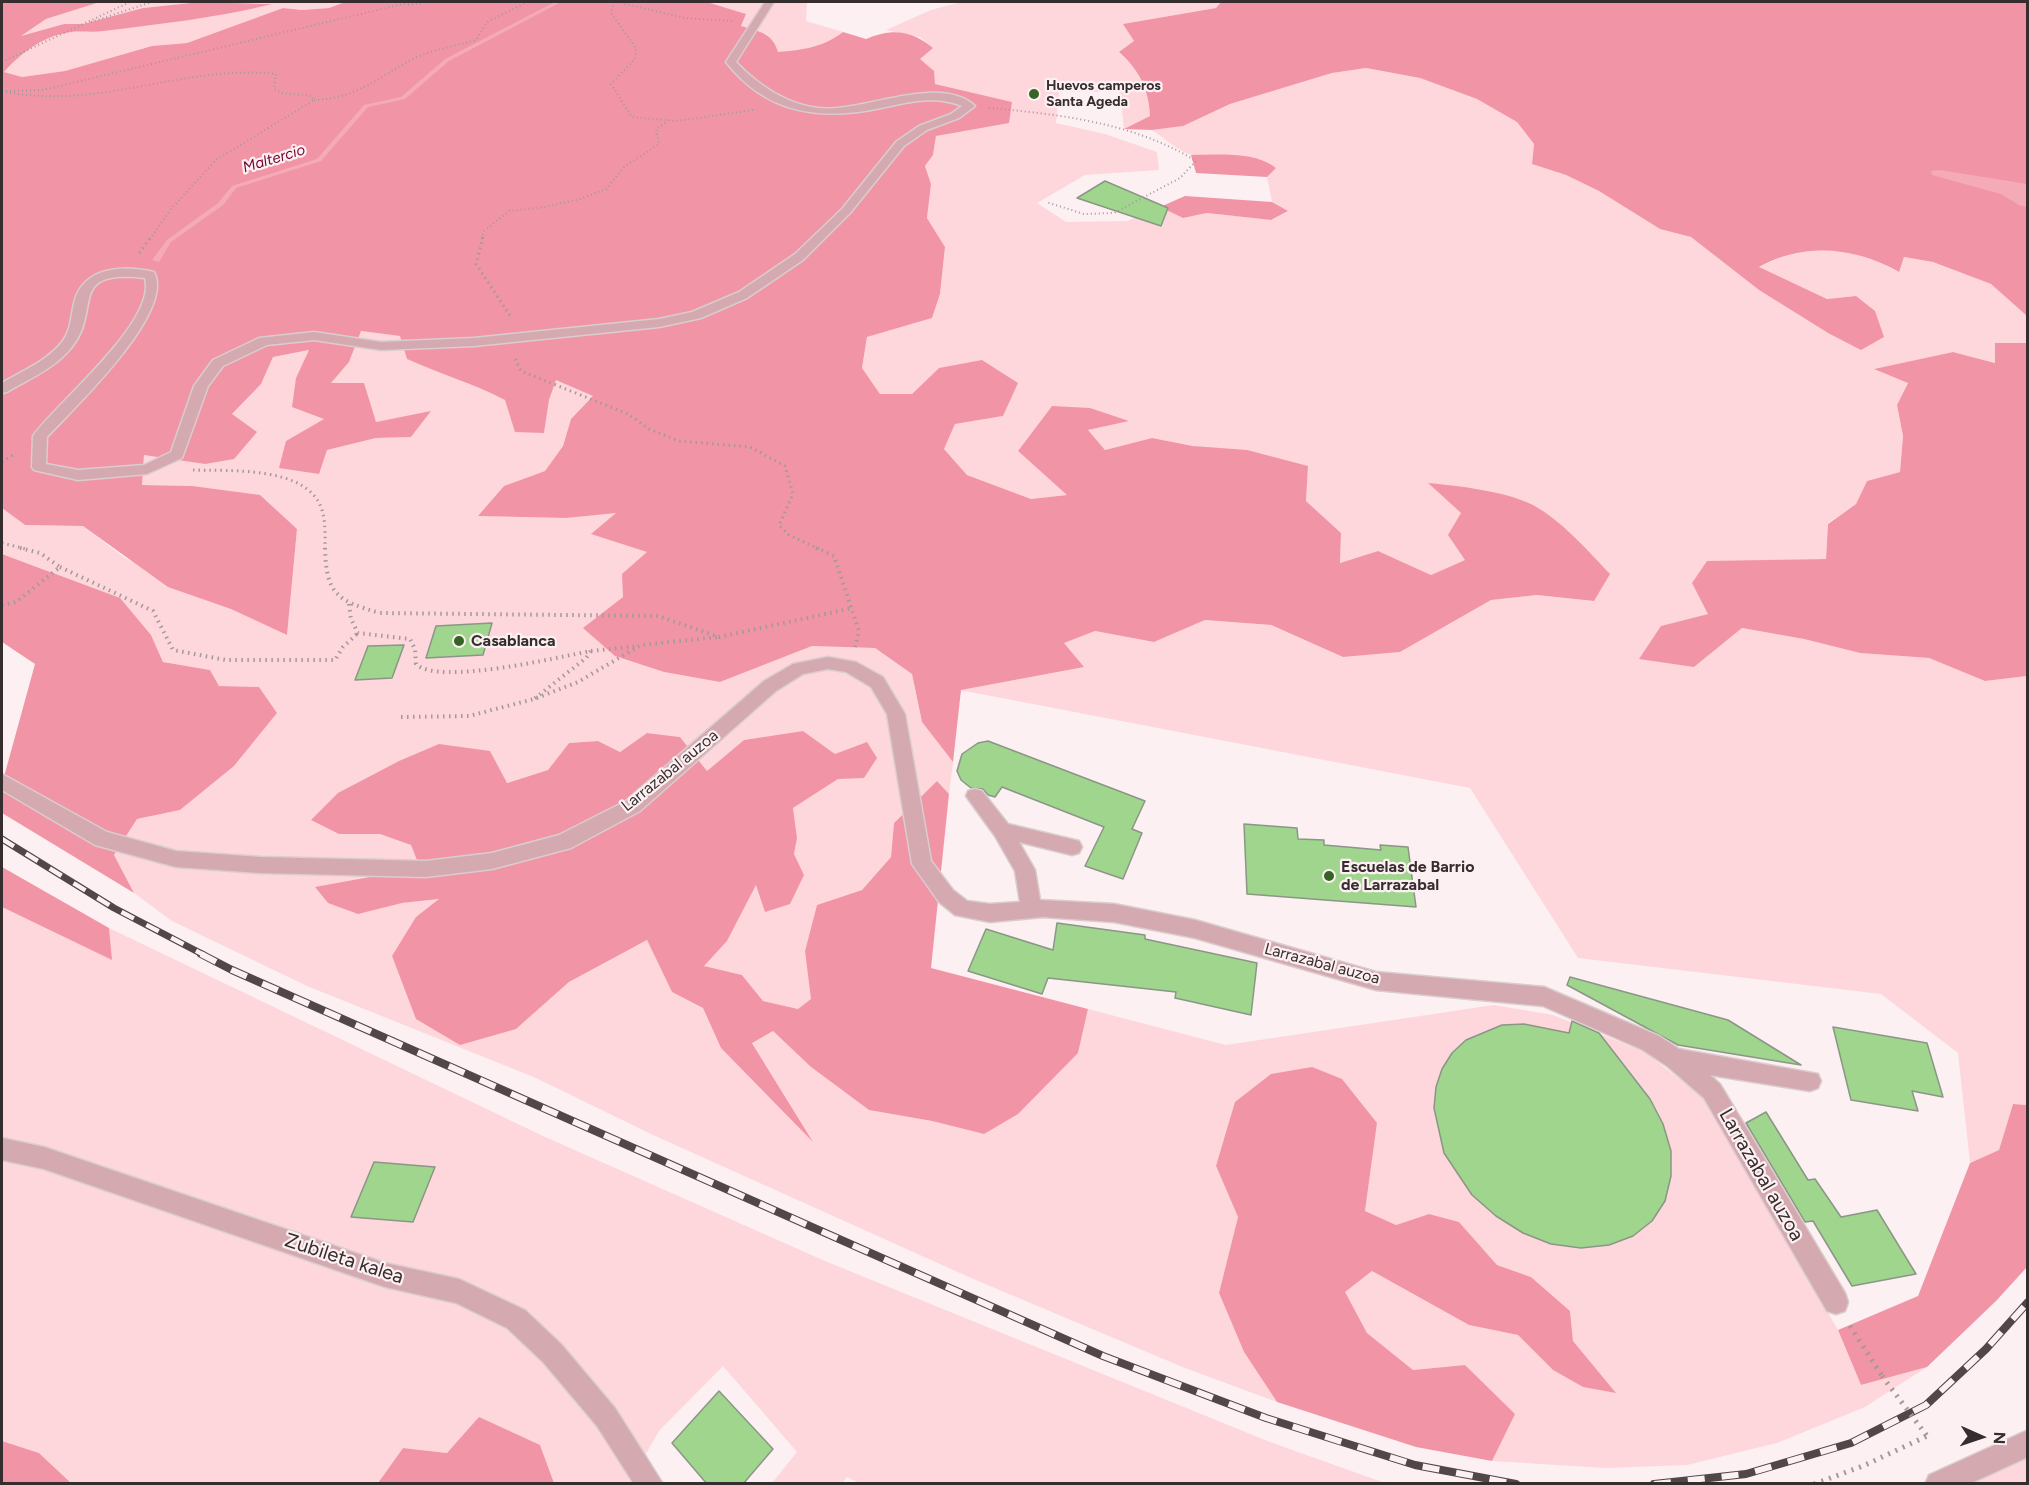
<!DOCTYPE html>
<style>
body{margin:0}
#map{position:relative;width:2029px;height:1485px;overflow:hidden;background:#fdf0f2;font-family:Figtree,sans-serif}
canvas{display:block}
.frame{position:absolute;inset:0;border:3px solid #362d2f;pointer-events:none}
.north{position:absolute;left:1951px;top:1407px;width:60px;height:60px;-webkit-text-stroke:4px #fdf0f2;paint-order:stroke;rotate:93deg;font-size:16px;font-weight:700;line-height:24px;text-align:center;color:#362d2f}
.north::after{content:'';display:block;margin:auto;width:21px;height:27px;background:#362d2f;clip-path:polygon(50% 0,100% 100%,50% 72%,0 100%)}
</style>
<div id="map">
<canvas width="2029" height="1485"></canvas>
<div class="frame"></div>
<div class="north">N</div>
</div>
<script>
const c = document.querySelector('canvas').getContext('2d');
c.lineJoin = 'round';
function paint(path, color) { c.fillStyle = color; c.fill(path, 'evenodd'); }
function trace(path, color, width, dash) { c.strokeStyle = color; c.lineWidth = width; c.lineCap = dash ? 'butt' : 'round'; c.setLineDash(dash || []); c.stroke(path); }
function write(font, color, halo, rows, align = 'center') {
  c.font = font + ' Figtree,sans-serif'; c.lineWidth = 4.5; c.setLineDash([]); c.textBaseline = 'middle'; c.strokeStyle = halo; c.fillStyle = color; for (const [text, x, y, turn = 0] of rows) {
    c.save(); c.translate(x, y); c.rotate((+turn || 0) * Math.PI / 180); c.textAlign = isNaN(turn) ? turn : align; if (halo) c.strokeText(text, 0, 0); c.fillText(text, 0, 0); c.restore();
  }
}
paint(new Path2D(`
 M100,2H200L143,8L83,24H64L18,37L46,19Z
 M255,2H345L329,8L302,10L283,8L187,43L152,46L65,71L22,77L4,72C20,54 41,38 65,33C78,30 93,32 106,30C161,23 216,18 270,4Z
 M707,2H807L806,21L843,32C829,42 794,58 776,51C764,46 751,34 741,26L746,14Z
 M961,2H1221L1216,8L1124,24L1134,41L1119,53C1139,70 1149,89 1150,116L1124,129L1120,92H1059L1056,123L1105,134L1157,152L1159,170L1085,175L1037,203L1066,222L1127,221L1160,207L1183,218L1207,213L1271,220L1287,212L1272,202L1267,177L1276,168C1253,149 1219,161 1192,155C1179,152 1163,137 1152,130L1182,126L1230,104L1332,73L1366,68L1420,78L1477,99L1517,122L1534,144L1532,164L1566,175L1599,191L1660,229L1691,237L1759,290L1828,333L1856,296L1827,299L1758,268C1805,242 1853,246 1898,272L1904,257L1933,262L1991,284L2027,316V343H1995L1996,363L1953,352L1875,369L1908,382L1897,405L1903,436L1900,472L1867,481L1856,504L1828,523L1826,559L1707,562L1708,614L1662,626L1694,667L1742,628L1804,639L1860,653L1929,658L1985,681L2027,676V1105L2013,1104L1999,1150L1970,1163L1958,1053L1881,994L1578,958L1470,788L960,690L1083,667L1063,643L1095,631L1154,642L1205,620L1270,625L1343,657L1400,652L1491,600L1537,595L1594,601L1429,484L1461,513L1465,560L1431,575L1378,551L1340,563L1341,533L1306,501L1308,467L1152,438L1105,450L1088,430L1128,421L1052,406L1018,451L1068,495L1031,499L967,475L944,449L955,424L1003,416L1017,382L939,368L912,394H880L862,368L867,337L932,318L940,294L945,247L927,218L931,184L925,166L933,155L936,136L967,129L1011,102L935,84L919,59L932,48L920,37L886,30L931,10Z
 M360,331L401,336L407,359C438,374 476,381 505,400C519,410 531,422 544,433L549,400L556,379L594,396L571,419L563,446L545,471L504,486L479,516L566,518L618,512L592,534L648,551L623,597L615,656L664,672L720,682L812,646L875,648L912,674L922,722L953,762L949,794L937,781L894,823L891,857L862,890L817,905L805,951L812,999L798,1009L763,1001L742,975L703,966L727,941L756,884L804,875L794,854L797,838L793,808L838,779L835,754L803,731L744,740L707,771L680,737L647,733L620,752L598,741L569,743L548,770L339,834H380L411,845L425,878L381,875L402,903L440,899L392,956L404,986L516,1029L569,982L647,940L672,992L703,1008L721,1048L811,1139L752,1042L773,1031L811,1067L869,1110L932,1121L984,1134L1078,1053L1088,1009L1226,1045L1494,1005L1553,1015L1645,1052L1702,1097L1838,1330L1861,1385L1927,1367L1865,1407L1777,1443L1687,1465L1606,1468L1492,1461L1514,1414L1465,1365L1413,1370L1367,1333L1344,1292L1372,1271L1469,1325L1518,1335L1553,1370L1583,1387L1615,1392L1573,1341L1570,1311L1531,1277L1497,1265L1459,1222L1429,1214L1396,1225L1365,1211L1377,1123L1216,1166L1238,1217L1219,1293L1244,1352L1277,1402L1185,1368L971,1278L653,1135L536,1078L307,986L172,921L134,893L114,855L137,819L180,810L234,766L277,713L259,687L219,686L210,670L163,662L151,635L46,570L2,554V508L25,525L83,526L125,558L287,635L297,529L192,486L142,485L144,454L205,464L232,414L261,384L273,357L310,350L296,378L325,419L286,441L327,450L376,438L411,437L430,412L376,422L370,406L330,383L349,362Z
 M2,907L111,959L109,928L543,1136L825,1261L1270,1442L1385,1483L861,1484L847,1477L842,1483H772L797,1452L723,1366L659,1431L629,1483H554L540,1445L447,1453L403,1448L378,1483H71L39,1453L2,1441Z
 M2027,1455V1483H1960Z`), '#fdd7dc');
paint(new Path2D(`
 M2,2H100L46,19L21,36L64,24H83L143,8L200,2L272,4C216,18 160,24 103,31C91,33 78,30 66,33C42,37 20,54 4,72L22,77L65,71L152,46L187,43L283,8L302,10L329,8L345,2H707L746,14L741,26C758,31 773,33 778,52C803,50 823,47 843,32L866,39C892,28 911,30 933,48L920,59L934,71L935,84L1012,102L1009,123L936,136L933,155L925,166L931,184L927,218L945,247L940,294L932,318L867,337L862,368L880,394H912L939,368L982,360L1018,383L1003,416L955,424L944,449L967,475L1031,499L1067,495L1018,451L1052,406L1090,408L1129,421L1088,430L1105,450L1152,438L1193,446L1247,450L1308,466L1306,501L1341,533L1340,563L1378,551L1431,575L1465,560L1448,535L1461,513L1428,483C1459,486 1505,491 1533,505C1562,521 1587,550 1610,574L1594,601L1537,595L1491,600L1400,652L1343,657L1271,625L1205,620L1154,642L1095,631L1064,643L1084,667L961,690L953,762L922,722L912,674L875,648L812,646L720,682L664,672L615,656L583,628L623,597L622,574L647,552L591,534L616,513L566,518L478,516L504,486L545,471L563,446L571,419L593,396L556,380L549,400L544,433L515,432L505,400C473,383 439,374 407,359L400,336L361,331L349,362L331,383H364L376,422L431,411L411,437L376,438L327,450L319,474L279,468L286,441L324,419L292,407L296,378L309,350L273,357L261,384L232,414L257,432L234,459L205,464L144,455L142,485L192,486L260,495L297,529L287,635L231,609L168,587L83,526L25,525L2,508Z
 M1221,2H2027V316L1991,284L1933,262L1904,257L1899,272C1854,247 1805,242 1759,267L1827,299L1856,296L1875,311L1884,337L1861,350L1828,333L1759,290L1691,237L1660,229L1599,191L1566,175L1532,164L1534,144L1517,122L1477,99L1420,78L1366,68L1332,73L1230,104L1183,126L1152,130L1124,129L1150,116C1149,89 1139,70 1119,52L1134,41L1123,24L1216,8Z
 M1191,155C1217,155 1255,151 1276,168L1267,177L1196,173Z
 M1185,196L1272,202L1288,211L1271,220L1207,213L1183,218L1160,207Z
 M1995,343H2027V676L1985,681L1929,658L1860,653L1804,639L1742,628L1694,667L1639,659L1661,626L1708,614L1692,583L1707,561L1826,559L1828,524L1856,504L1867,481L1900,472L1903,436L1897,405L1908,383L1874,369L1953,352L1995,363Z
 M2,554L120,598L151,635L163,662L210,670L219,686L259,687L277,713L234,766L180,810L137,819L114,855L134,893L2,813V784L35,664L2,642Z
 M803,731L835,754L867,742L877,758L864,778L838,779L793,808L797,838L794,854L804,875L790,904L765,912L756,885L727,941L704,966L742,975L763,1001L798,1009L811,999L805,951L817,905L862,890L891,857L894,823L937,781L949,794L931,968L1088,1009L1078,1053L1018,1114L984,1134L932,1121L869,1110L811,1067L773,1031L752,1043L813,1142L721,1048L703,1008L672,992L647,940L569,982L516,1029L460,1045L416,1019L392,956L416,917L439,899L402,903L358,914L328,903L315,887L381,875L424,878L411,845L380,834H339L311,820L338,793L399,761L439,744L490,751L507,783L548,770L569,743L598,741L620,752L647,733L680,737L707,771L744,740Z
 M2,867L109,928L112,960L2,907Z
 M1312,1067L1342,1079L1377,1123L1365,1211L1396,1225L1429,1214L1459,1222L1497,1265L1531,1277L1570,1311L1573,1341L1616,1393L1583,1387L1553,1370L1518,1335L1469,1325L1372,1271L1345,1292L1367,1333L1413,1370L1465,1365L1515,1414L1492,1461L1416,1447L1277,1402L1244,1352L1219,1293L1238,1217L1216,1166L1235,1102L1271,1074Z
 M2013,1104L2027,1105V1267L1996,1301L1927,1367L1861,1385L1838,1330L1918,1296L1970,1163L1999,1150Z
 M479,1417L540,1445L554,1483H378L403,1448L447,1453Z
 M2,1441L39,1453L71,1483H2Z`), '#f195a6');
paint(new Path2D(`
 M1940,170L2027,184V207L2019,205L2001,194L1932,175L1931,171Z`), '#f5aab7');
paint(new Path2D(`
 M555,2H561L449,61L405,99L368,107L321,161L236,188L223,205L171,242L159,262L152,260L167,240L218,203L232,186L317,159L364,105L401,97L445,59Z`), '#f5aab7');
const building = new Path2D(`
 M1105,181L1168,208L1161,226L1077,198Z
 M492,623L483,655L426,658L436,626Z
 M404,645L392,678L355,680L368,646Z
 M988,741L1145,801L1132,829L1142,833L1123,879L1085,866L1104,827L1002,787L995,797L988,795L983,789L971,788L961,780L957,771L962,754L978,743Z
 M1244,824L1297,828L1298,839L1324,840V845L1381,850L1380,845L1408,847L1416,907L1247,894Z
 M1057,923L1145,935V939L1257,963L1251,1015L1175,998L1176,992L1048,978L1042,994L968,971L986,929L1053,950Z
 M1570,977L1728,1020L1801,1065L1678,1045L1567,985Z
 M1572,1021L1599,1033L1650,1099L1663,1124L1671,1151V1176L1665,1201L1652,1221L1633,1236L1609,1245L1581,1248L1551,1244L1523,1233L1496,1216L1472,1195L1444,1153L1434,1108L1436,1087L1442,1069L1452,1053L1466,1040L1502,1025L1524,1024L1569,1033Z
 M1833,1027L1927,1043L1943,1097L1912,1091L1918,1111L1851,1100Z
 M1766,1112L1808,1180L1815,1179L1841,1217L1877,1210L1916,1274L1852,1286L1813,1221L1805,1222L1746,1123Z
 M374,1162L435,1167L413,1222L351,1217Z
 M719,1391L773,1449L743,1484H707L672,1443Z`);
paint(building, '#9fd58d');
trace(building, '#8b9687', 1.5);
const minor = new Path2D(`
 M765,2H774L736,62C758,85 786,104 818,108C863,113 939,73 975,106L959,118L927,130L904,146L850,213L803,260L747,298L701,318L659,327L474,346L381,350L314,340L267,345L223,366L208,386L182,458L147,474L78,480L34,470L32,467L33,436C58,401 157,322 145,278C65,269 103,310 71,348C55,368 29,379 7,392L2,393V383C22,371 47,361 62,342C71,331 71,316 74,303C83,266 124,265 154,272C176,312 74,408 47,437L46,464L78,470L144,465L171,452L194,386L213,360L259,338L314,332L381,342L474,338L659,319L692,312L739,292L795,254L842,209L896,142L919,126L951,114L962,106C935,95 908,102 881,108C820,121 767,114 726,62Z
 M828,657L856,662L883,677L905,714L931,861L953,890L967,901L990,904L1020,902L1015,871L995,836L966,796L968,791L975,789L982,791L1008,824L1079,841L1082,847L1079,853L1072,855L1019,842L1035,870L1040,900L1114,904L1195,920L1376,972L1544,987L1659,1036L1679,1049L1818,1074L1821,1081L1818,1088L1810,1091L1710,1075L1720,1084L1845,1293L1848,1302L1845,1311L1836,1314L1827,1311L1704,1098L1667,1066L1643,1050L1543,1006L1376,990L1195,938L1114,922L1043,917L990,922L955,915L939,902L912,864L887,714L871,687L846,672L828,669L803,674L776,691L640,811L571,848L492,869L426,877L260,873L176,867L95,845L2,790V774L107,832L176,851L260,857L426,861L492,853L559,835L626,801L764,681L793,664Z`);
const tertiary = new Path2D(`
 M2,1138L44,1147L385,1263L459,1279L525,1310L561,1344L615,1408L663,1484H634L597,1426L543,1362L507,1328L456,1303L385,1287L44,1169L2,1160Z
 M2028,1430V1457L1969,1484H1925L1929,1475Z`);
trace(minor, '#d9cdcf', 3);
trace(tertiary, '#d9cdcf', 3);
trace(new Path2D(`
 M614,2L611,13L636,48L635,59L611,84L632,117L677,121L753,110
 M617,2L685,18L732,21
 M408,5L429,2
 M91,22L152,2
 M2,62L130,2
 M2,91L43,90L411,2
 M6,92C102,110 184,64 276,74L274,89L282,93L312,96L314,100L216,160L171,209L150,239
 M314,100C360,98 379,76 417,57C435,49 457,46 476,40L487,22L527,2
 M989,108C1059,114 1135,123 1196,161L1180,178L1114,213L1084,214L1046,202
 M482,239L484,231L509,211L545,207L580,199L606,189L624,167L659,144L656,129L668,121`), '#a4989a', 2, [1, 3]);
trace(new Path2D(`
 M483,237L476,264L511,317
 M139,253L151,237
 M515,359L521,371L628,414L649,429L679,441L750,447L785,466L793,494L779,525L789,535L819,549
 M2,462L16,453
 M193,470C229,471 305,466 321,507C326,521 325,535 325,549
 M2,543L26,549`), '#a4989a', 3, [1.5, 4]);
trace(new Path2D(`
 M325,548C326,595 338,601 380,613L658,616L719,637L853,608
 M816,548L834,556L859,631L855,647
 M60,567L153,611L173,650L226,660H335L343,647L358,633
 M349,604L351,619L358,633L410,639L415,649L416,664C439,686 558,657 591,651L586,658L534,699
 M2,605L16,602L60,567L40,553L20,548
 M591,651L638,646
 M401,717L469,716L534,699L578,682L641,645L718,637`), '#a4989a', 4, [1.5, 4.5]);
trace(new Path2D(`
 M1850,1326L1882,1376
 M1814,1484L1863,1466L1927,1436`), '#a4989a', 5, [2, 6]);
paint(minor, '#d4a9b0');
paint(tertiary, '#d4a9b0');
const railFar1 = new Path2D(`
 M2,839L114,908L204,955`);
const rail = new Path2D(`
 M201,954L232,970L1103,1356L1266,1418L1415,1465L1516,1484
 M1654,1484L1746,1474L1851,1443L1926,1405L1986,1349L2028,1302`);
trace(railFar1, '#514749', 7);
trace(rail, '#514749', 8);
trace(railFar1, '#fdf0f2', 4.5, [14]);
trace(rail, '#fdf0f2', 6, [17]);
trace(new Path2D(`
 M1882,1376L1927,1436`), '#a4989a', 5, [2, 6]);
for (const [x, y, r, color] of [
 [1034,94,6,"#356424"],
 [459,641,6,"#356424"],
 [1329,876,6,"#356424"]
]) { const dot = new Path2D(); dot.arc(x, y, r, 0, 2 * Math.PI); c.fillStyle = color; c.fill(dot); trace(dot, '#fdf0f2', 2); }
write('bold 14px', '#362d2f', '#fdf0f2', [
 ["Huevos camperos",1046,86],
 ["Santa Ageda",1046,102]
], 'left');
write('italic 15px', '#74012e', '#fdf0f2', [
 ["Maltercio",274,159,-17]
]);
write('bold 16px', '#362d2f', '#fdf0f2', [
 ["Casablanca",471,641],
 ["Escuelas de Barrio",1341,867],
 ["de Larrazabal",1341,885]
], 'left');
write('16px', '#362d2f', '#fdf0f2', [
 ["Larrazabal auzoa",670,771,-39],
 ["Larrazabal auzoa",1322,964,15]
]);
write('20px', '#362d2f', '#fdf0f2', [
 ["Larrazabal auzoa",1761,1175,60],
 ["Zubileta kalea",344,1259,18]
]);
</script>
